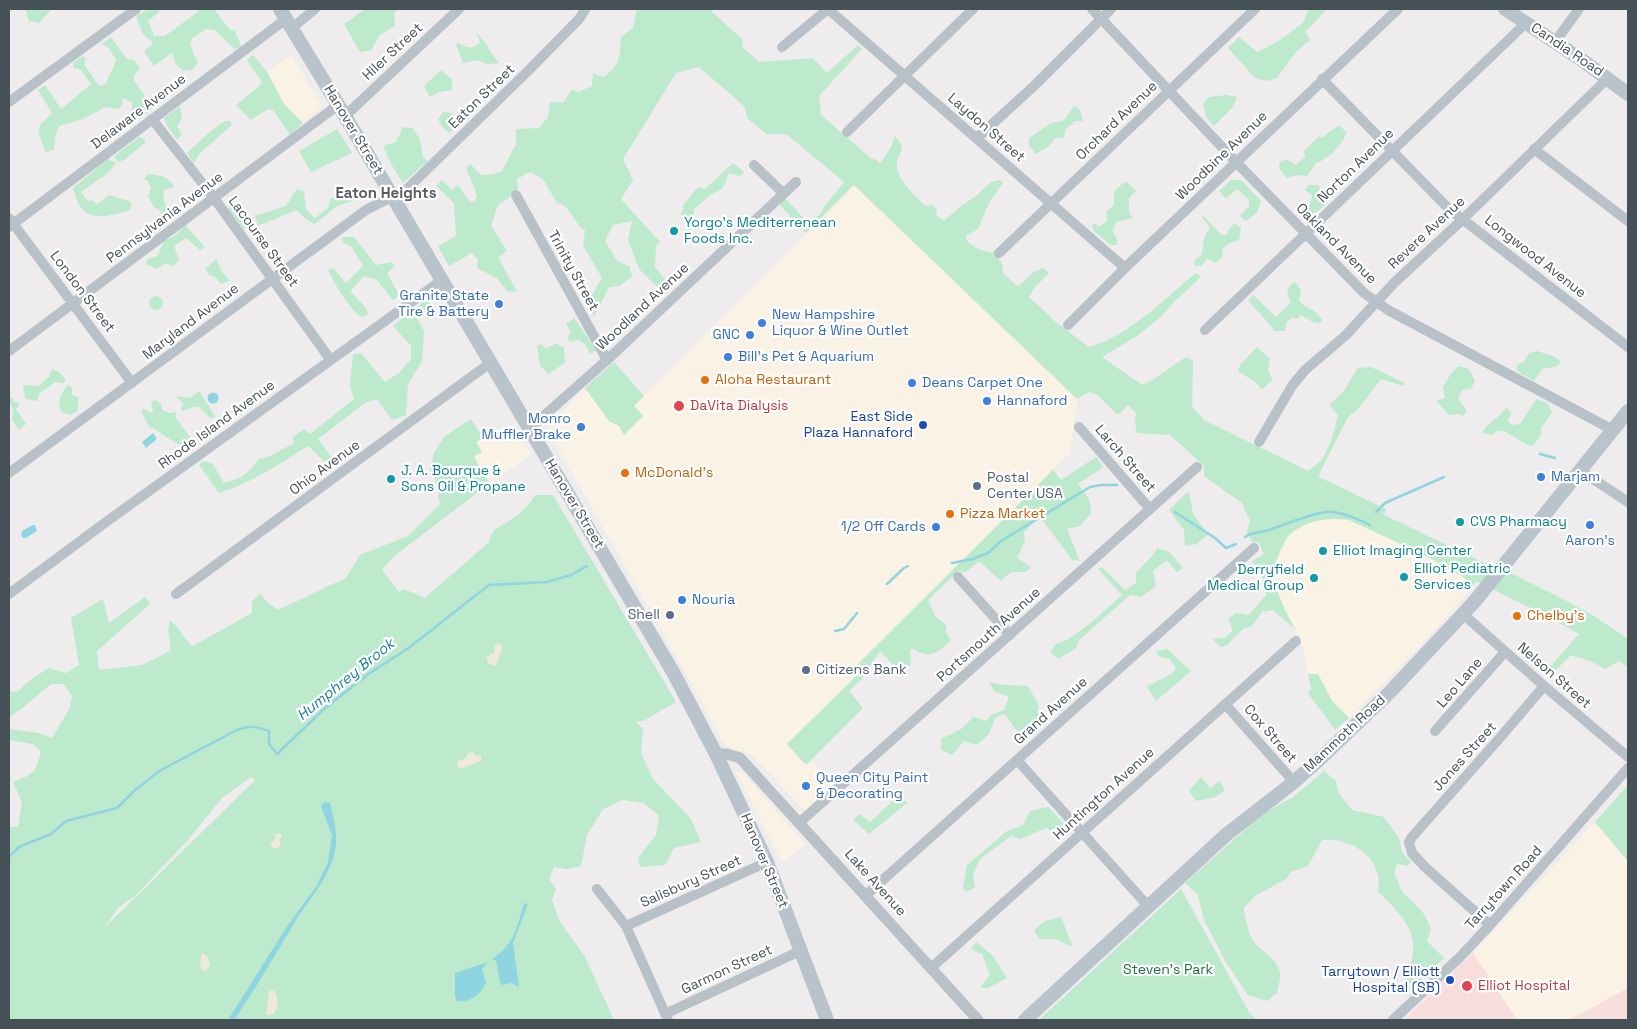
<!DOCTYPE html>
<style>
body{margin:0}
#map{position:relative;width:1637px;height:1029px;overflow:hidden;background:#eeecec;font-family:"Space Grotesk",sans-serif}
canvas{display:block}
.frame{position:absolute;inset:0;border:10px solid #465057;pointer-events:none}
</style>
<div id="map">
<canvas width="1637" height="1029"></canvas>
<div class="frame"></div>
</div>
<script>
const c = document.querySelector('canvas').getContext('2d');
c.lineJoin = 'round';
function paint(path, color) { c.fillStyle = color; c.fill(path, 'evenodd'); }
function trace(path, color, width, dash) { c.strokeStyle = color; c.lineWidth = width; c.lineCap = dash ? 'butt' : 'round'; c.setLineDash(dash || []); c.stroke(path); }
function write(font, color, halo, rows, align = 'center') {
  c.font = font + ' "Space Grotesk",sans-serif'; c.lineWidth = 4.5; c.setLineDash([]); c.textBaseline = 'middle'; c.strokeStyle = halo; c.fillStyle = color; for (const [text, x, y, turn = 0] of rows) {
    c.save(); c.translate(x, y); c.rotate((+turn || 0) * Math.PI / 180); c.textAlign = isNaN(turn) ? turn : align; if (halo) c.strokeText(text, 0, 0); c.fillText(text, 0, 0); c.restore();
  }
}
paint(new Path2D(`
 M292,55L322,107L303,123L284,104L267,72Z
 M854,185L1077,399L1070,453L852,670L856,676L806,764L811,760L839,791L810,817L763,766L749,753L730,748L723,743L699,697L547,428L585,388L609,421L619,426L624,434L643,416L633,406Z
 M513,424L531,455L490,483L481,471L474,456L482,452L476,442Z
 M1332,518L1350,520L1434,560L1469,580L1473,586L1427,639L1349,718L1332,701L1318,674H1308L1302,644L1285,612L1271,573L1289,535L1308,523Z
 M738,772L743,773L806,845L782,862L736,773Z
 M1595,822L1628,861V988L1570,1020H1517L1473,953Z`), '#f9f2e5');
paint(new Path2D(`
 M1473,953L1517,1020H1404Z
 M1628,988V1020H1570Z`), '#f7dedd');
paint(new Path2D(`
 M25,9H52L39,23L29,21Z
 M149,9H158L159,12L148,21L154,36H165L198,12L197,9H214L230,30H235C236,37 240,40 241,47L234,49L215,30L206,29L192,38L190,45L198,63L192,70L183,71L176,64L172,53L154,66L144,52L153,43L143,34L136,16Z
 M365,9H398L394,14L395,26L380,35L371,50L360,52L344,24Z
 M637,9H713L711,11L743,40L742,47L759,62L813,58L827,73L858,45L862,49L819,96L821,115L873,160L875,158L880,164L891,147L895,136C909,152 897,151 897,165C896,179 917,198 926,206L933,205L937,211L936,215L944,221L961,206L976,196L991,182L1000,180L1003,183L990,201L978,229L966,236L967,241C975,248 983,253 995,252L1002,264L1003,273L1018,287L1033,272L1043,268L1049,273L1034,288L1029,297L1057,323L1089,347C1127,337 1166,298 1196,273L1201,277L1175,301L1162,316L1137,336L1102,357L1142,385L1151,381L1186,357L1193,361L1192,406L1204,420L1308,471L1322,460L1332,439L1338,415L1329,405L1343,392L1358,368L1371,367L1405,383L1403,386L1381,379L1359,408L1348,417L1320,472L1319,477L1386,509L1384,515L1489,565L1515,575L1561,598L1594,616L1628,639V668L1620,661L1605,669L1590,661L1571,655L1553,673L1548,669L1579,634L1551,618L1476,581L1473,586C1463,570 1372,531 1349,520C1329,517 1306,520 1290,534C1283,541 1276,563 1271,572C1277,593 1285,612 1296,630L1273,610L1262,612L1252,626L1243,629L1227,645L1220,647L1213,639L1224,638L1233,631L1228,619L1236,613L1249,615L1266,595L1265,582L1252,561L1264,554L1259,543L1252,542L1247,532L1250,521L1242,503L1204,476V466L1170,435L1137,433L1135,423L1136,413L1128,405L1118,415L1096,394L1089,392L1077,399L854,185L806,233L779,204L784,197L809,224L822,212L823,208L844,182L786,134H767L748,119L744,106L699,67L676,73L623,159L633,180L621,199L660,242L656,245L655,267L669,284L659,289L639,269L628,240L632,221L613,225L605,241L617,261L629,266L632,276L620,286L609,287L594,317L587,304L602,278L583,245L585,230L580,227L566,207L557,203L543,179L530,172L517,179L518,188L509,198L498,205L491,226L507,251L498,257L517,292L507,291L497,278L477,268L478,260L472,253L449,266L438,246L456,236L454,203L436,186L442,180L452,190L458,185L470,202L475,201L477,195L466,168L470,164L481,175L493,174L502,171L516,144V129L539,128L548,117L550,102L563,103L572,90L579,92L592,86L593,73L603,77C620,67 620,56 621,37L633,28Z
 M1309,9L1326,10L1305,32L1310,40L1296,52L1277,78L1268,81L1255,78L1228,48L1239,37L1257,52L1277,42L1303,23Z
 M476,32C487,43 490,52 499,63L487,64L478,60L463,63L456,45L458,43C467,48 472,50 480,42Z
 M111,37L127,59L134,60L140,69L134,75V80L153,108L150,112L142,116L132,111V102L123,98L122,105L119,109L106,107L83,119L59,126L55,136L54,150L46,152L39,135L40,125L52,113L38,90L45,85L61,109L91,84L80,69L73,68V63L83,56L86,59L84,64L99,86L106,84C108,74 114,70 116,60L109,48L102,44Z
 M253,55L267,72L284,104L303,123L290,135L274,111L268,109L251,120L236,105L258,87L262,82L247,60Z
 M441,70L452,79V90L439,92L430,97L424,86Z
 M1226,95L1237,97L1233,107L1214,126L1206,117L1203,103L1209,97Z
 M180,106L182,118L177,127L182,134L177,140L166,124L164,118Z
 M1074,106L1080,110L1083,121H1075L1065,130V137L1055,138L1049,146L1036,154L1029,146V138L1051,123L1063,121Z
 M444,111L453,114L460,119L457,126L449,133L442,127L438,119Z
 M225,121H230L232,125L199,154L194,163L187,153L211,131Z
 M1339,125L1347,133C1339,147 1331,158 1316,163L1307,176L1296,175L1287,178L1279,168L1280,162L1286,159L1296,165L1305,157L1304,151L1318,137H1323Z
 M403,127L413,128L420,140L423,157L428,161L403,183L391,164L383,146L396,142Z
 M337,129L352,153L311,172L299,151Z
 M139,137L145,139V143L124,160L118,162L114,157L116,155Z
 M108,159L116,163L109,172L81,192L88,201L92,200L97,204L109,195L131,202V209C118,215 93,221 83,210C77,204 75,195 73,188Z
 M733,163L744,172L740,176L729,173L723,188L710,195L694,209L693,227L681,215L684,204L698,187L705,189Z
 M148,174C158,175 169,176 174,187L163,190L164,201L167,208H173L176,211L175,216L169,220L164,219L160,215L161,211L154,207L148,196L151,188L148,181L144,179Z
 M1231,180H1241L1261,201L1257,213L1245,221L1240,216L1249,206V200L1237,189L1228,197L1225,198L1219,191Z
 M1127,182L1136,191L1129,198V212L1133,218L1117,222L1112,230L1117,239V245H1110L1094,231L1092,225L1095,223L1099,227L1107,221V211L1114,205V192L1123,183Z
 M1308,185H1317L1325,192L1329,201L1311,217L1308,211L1312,196L1305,190Z
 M297,189L304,192L306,210L315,218L328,208L330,199L351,193L353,201L337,206L315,224L307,220L296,210L258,226L255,216L286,206Z
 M229,204C235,206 239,211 245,212L248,220L246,228L243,229L228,209Z
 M1204,216L1221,235H1226L1234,223L1241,228L1239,240L1228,244L1222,249L1223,256L1216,263L1207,259L1201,266H1195L1194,261L1202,254L1204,238L1210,227L1202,218Z
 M185,225L205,247L200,250L186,238L174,246L179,260L172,267L166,263L157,269L146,264L148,259L157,256L164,241L175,236Z
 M342,237H354L376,265L391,262L395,266L387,273L399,295L393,300L377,280L364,276L350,291L365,307L368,315L361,317C350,310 334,283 328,270L333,268L346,283L363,266L351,246L343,243Z
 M216,259L222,272L230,281L221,284L215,277L209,275L205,269Z
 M1295,282L1301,290L1299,301C1308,310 1314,307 1322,320L1320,323L1313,322L1300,315L1298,319L1291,318L1286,323L1285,331H1275L1248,300L1253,295L1276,317L1291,302L1287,294L1290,285Z
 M149 303a7 7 0 1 1 14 0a7 7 0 1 1-14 0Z
 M426,300L431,304L417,318L424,331L422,361L408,384L406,415L392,420L377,399L365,403L318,439L333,459L326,463L308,446C280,464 251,483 219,493L199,465L203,461L213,464L224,483C243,477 247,475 259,459L268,457L294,443L293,437L304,429L310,434L354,399L350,386L353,354L361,353L385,382L399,373L411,359V346L393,326Z
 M574,318L596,350L590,354L585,344L579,340L570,342L567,338L571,333L566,324Z
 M556,343L564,348L565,363L548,374L540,365L537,346L541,344L546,349Z
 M1257,347L1270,359L1268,371L1273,380L1262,389L1255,382L1238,371L1240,365Z
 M1537,351L1553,356L1561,361L1558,366L1542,369L1534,381L1520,373L1516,369L1518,364L1523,363L1529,353Z
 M614,362L644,396L634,406L643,416L624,435L619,426L609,421L585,388Z
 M1458,366L1469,369L1475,381L1471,389L1462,390L1458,399L1467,411L1463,416L1460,414L1449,415L1436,401L1445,398L1443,387L1450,375Z
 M52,369L60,373L66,380L63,383L55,382L39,394L37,401L25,399L23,385L38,386L49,377Z
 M68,385L72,388V395L79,398L77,411L70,415L61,412C57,401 60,394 68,385Z
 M199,391L215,416L211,419L199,407H192L183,411L181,409L183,404L176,396L190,398Z
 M12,397L14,402H18L19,405L16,409L26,424L19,430L12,420L13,411L9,399Z
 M1536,399L1547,403L1552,412L1541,428V435L1533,446H1529L1504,431H1497L1492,435L1482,433C1488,422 1499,418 1506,408L1511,412L1508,421L1512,425L1520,424Z
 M155,400L161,404L162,410L170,413L176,412L175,417L193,441L191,447C173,446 164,432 149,427L141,411L143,408L151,413L153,411L151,402Z
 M471,419L483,438L476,442L482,452L474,456L481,471L490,483L393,557L382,570L399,592L404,589L425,598L489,542L493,531C510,520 525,513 535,495H553L676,702L643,721L636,722L643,729L641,753L653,779L691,819L701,842L674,848L665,865L640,867L638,858L656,835L659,816L644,803L623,800L603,809L587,835L581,866L567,869L554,867L549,879L556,889L552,900L560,922L585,957L614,1020H9V827H18L22,802L13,782C34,774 36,773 41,751L33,744L9,740V729L39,733L52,738L70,708L72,696L63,684H51L21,709L9,717V691L17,692L28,682L48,668L66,673L79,665L71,618L103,599L109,623L145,597L150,604L97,651L99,670L142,665L170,651C171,638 166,633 170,620C180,628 183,639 193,646L252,613V602L260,593L267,602L278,610L346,578L360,555L408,536L440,504L436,482L430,469L434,453L444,437ZM251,777L255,780L103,929L119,907L135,896L187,841L222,798Z
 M1096,457L1103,467L1078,484L1090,501L1091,514L1080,526L1067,529L1080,561L1072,560L1047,526L1038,516L1024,533L1025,541L1017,558L1031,567L1026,572H1011L1001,581L979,561L966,572L958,571L928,600L935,616L947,626L945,631L951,640C938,653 929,660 912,648L910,651L911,664L906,668L892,664L880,651L862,679L849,691L863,708L806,765L787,744L856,676L852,670L1053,470L1061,480Z
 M1189,491L1193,514L1208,534L1197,544L1185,546L1184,530L1169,510Z
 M1157,548L1169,552L1183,568L1177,572L1167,560L1153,571L1156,586L1141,597L1130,595L1079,640L1076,648L1058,659L1050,652L1056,644L1069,639L1093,621L1122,595L1098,569L1102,567L1125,590L1136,583V573L1153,555Z
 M1167,649L1191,671L1156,701L1147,686L1172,674L1176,667L1169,659L1159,657L1156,651Z
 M1308,674H1318L1332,701L1349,718L1335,730L1308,693L1311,689Z
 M989,682L1004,685L1028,686L1038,704L1039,727L1031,733H1018L1005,714L995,718L989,734L977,745L964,741L952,755L941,750V739L961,729L973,717L987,721L991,715L1004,710L1009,697L994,691Z
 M1324,771L1336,781L1338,792L1352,810L1384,817L1399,838L1402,852L1411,862L1407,866L1397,864L1394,873L1402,891L1425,915L1431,929L1427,941L1444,958L1405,995L1400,991C1424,943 1415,926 1378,892C1378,886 1380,880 1378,875C1372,850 1345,838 1322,840L1308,866L1291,872L1286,879L1255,896L1244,908C1244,915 1249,933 1252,939C1259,951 1278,958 1280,973C1281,979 1278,987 1277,993L1267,1001L1248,995L1226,962L1204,920L1198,895L1185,883L1263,814L1293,797Z
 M1201,777L1210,788L1220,781L1225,790L1216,797L1196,801L1189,791Z
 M1628,785V861L1595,822Z
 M899,795L907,803L869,834L853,820L859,814L870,822Z
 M1048,807L1067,827L1060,836L1046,828L1020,839L1011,836L980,859L973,874L975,888L966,892L963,887L967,865L1007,831L1023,825L1030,811Z
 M1181,889L1250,1014L1257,1020H1039Z
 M1061,917L1073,947L1055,939H1039L1034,930L1045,921Z
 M976,942L993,956L1007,978L988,988H980L990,975L982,954L971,949Z`), '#bde9cc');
paint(new Path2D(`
 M499,643L501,644L502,649L496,665L493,666L488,663L486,657L494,653L495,645Z
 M473,751L475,755L481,756V761L460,769L457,766L458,761L466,758L469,752Z
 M275,834L280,833L282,835L280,839V847L274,849L270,845L275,839Z
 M203,953L207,956L210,965L206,971L202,970L200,966L201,955Z
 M269,991H275C279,999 280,1016 267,1015L266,1013Z`), '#efe8dd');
paint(new Path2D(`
 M207.5 398a5.5 5.5 0 1 1 11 0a5.5 5.5 0 1 1-11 0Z
 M153,433L157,439L146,448L142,442Z
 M33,525H35L37,531L26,538H23L21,535L22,531Z
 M325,802L330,803C333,816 337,831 336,845C332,876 310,897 295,922C275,955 256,988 234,1020H228L288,925L316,887L328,862L332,835L321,806Z
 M524,903L528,904L513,943L519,987L511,983L502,985L500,982L496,960L493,961V959C516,941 516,930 524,903Z
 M488,962L482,969L486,983C481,995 469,1003 457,1001L455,996V973Z`), '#8fd4e1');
trace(new Path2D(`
 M1540,454L1555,458
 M1175,512L1215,538L1226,548L1236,544
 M1376,512L1385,503L1444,477
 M1245,537C1252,532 1258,533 1266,531C1282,526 1318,510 1334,512C1347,514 1358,519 1370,525
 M952,563L973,559L988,553L1001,541L1090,487L1101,485H1117
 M887,584L904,568L908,566
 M835,631L844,629L857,613
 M9,857L19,847L51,834L66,821L117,808L135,790L161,770L235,731C250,725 254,726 269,731V744L277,754L324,709L367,675L410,647L489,585L547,582L571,575L587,566`), '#8fd4e1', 2.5);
trace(new Path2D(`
 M828,9L1125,268
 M1092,9L1236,162L1364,293L1388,310L1613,430
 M292,28L315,9
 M1555,42L1579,9
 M782,47L828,9
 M1322,79L1448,208L1628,347
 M9,102L136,9
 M345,116L459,9
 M152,119L214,198L330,359
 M847,132L973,9
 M977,138L1035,85L1111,9
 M1534,149L1628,221
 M754,165L783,193
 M516,195L607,360
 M9,218L132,383
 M9,227L286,19
 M999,253L1255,9
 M1068,325L1129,264L1398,9
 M1205,330L1526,23
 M9,351L338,105
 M1079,427L1150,509
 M529,429L607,360L796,182
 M1259,442L1292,386L1305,370L1345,336L1394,283L1462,220L1608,78
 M1581,471L1628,502
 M9,473L366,210L407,189L529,70L579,19L585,10L583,9
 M958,577L1010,635
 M9,594L106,522L442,280
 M176,594L490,363
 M1463,614L1544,686L1628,757
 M1225,704L1294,782
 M1435,731L1505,652
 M1017,760L1148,906
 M799,823L1197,467
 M597,889L626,926L668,1020
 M866,895L1254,548
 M1490,925L1425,867L1412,853L1409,842L1412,837L1498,740L1544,686
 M626,926L767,862
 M931,968L1296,641
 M665,1014L800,951
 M1393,1020L1460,957L1490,925L1628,768`), '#b8c1c7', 10);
trace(new Path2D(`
 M716,754H727L740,758L978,1020`), '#b8c1c7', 11);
trace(new Path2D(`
 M280,9L345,116L673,672L716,754L767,862L827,1020
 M1505,9L1582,60L1628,94
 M1025,1020L1227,834L1294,782L1322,757L1390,692L1475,601L1628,411`), '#b9c3cc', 14);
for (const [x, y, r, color] of [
 [674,231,5,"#0f9aa8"],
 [499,304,5,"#3f7fe0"],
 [762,323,5,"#3f7fe0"],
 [750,335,5,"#3f7fe0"],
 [728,357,5,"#3f7fe0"],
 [705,380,5,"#e8710a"],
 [912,383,5,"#3f7fe0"],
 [987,401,5,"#3f7fe0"],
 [679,406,6,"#e0444e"],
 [923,425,5,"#1a4fb4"],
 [581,427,5,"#3f7fe0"],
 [625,473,5,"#e8710a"],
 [1541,477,5,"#3f7fe0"],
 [391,479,5,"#0f9aa8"],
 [977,486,5,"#5c6f8a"],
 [950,514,5,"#e8710a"],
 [1460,522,5,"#0f9aa8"],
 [1590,525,5,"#3f7fe0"],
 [936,527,5,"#3f7fe0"],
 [1323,551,5,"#0f9aa8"],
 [1404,577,5,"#0f9aa8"],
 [1314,578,5,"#0f9aa8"],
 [682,600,5,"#3f7fe0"],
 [670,615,5,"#5c6f8a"],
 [1517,616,5,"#e8710a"],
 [806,670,5,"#5c6f8a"],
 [806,786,5,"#3f7fe0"],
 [1450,980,5,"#1a4fb4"],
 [1467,986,6,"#e0444e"]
]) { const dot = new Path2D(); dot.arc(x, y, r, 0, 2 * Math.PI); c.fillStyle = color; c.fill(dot); trace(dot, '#fff', 2); }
write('14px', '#465057', '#fff', [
 ["Candia Road",1567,50,34],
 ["Hiler Street",393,52,-43],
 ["Eaton Street",482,97,-44],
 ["Delaware Avenue",139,112,-37],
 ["Orchard Avenue",1117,121,-44],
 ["Laydon Street",986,128,41],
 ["Hanover Street",353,130,59],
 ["Woodbine Avenue",1222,156,-44],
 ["Norton Avenue",1356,166,-44],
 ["Pennsylvania Avenue",165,218,-37],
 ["Revere Avenue",1427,233,-43],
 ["Lacourse Street",263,242,54],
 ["Oakland Avenue",1336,244,45],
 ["Longwood Avenue",1535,257,38],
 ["Trinity Street",573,271,61],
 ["London Street",82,292,53],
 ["Woodland Avenue",643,307,-43],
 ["Maryland Avenue",191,322,-37],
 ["Rhode Island Avenue",217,425,-36],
 ["Larch Street",1125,459,49],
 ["Ohio Avenue",325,468,-36],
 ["Hanover Street",574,504,59],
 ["Portsmouth Avenue",989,635,-42],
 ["Nelson Street",1554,676,41],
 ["Leo Lane",1460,683,-49],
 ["Grand Avenue",1051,711,-42],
 ["Cox Street",1270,734,49],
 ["Mammoth Road",1345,734,-43],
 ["Jones Street",1465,757,-48],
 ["Huntington Avenue",1104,794,-42],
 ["Hanover Street",764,861,67],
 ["Salisbury Street",691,882,-24],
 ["Lake Avenue",875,883,48],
 ["Tarrytown Road",1504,888,-48],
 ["Garmon Street",727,970,-25]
]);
write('14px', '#0d838f', '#fff', [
 ["Yorgo's Mediterrenean",684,223],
 ["Foods Inc.",684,239],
 ["J. A. Bourque &",401,471],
 ["Sons Oil & Propane",401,487],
 ["CVS Pharmacy",1470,522],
 ["Elliot Imaging Center",1333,551],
 ["Elliot Pediatric",1414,569],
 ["Services",1414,585],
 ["Derryfield",1304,570,"right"],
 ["Medical Group",1304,586,"right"]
], 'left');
write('14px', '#366cbe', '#fff', [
 ["Granite State",489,296,"right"],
 ["Tire & Battery",489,312,"right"],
 ["New Hampshire",772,315],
 ["Liquor & Wine Outlet",772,331],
 ["GNC",740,335,"right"],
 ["Bill's Pet & Aquarium",738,357],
 ["Deans Carpet One",922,383],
 ["Hannaford",997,401],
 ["Monro",571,419,"right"],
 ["Muffler Brake",571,435,"right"],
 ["Marjam",1551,477],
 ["1/2 Off Cards",926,527,"right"],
 ["Aaron's",1590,541,"center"],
 ["Nouria",692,600],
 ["Queen City Paint",816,778],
 ["& Decorating",816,794]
], 'left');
write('14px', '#c56008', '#fff', [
 ["Aloha Restaurant",715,380],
 ["McDonald's",635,473],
 ["Pizza Market",960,514],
 ["Chelby's",1527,616]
], 'left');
write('14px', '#be3a42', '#fff', [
 ["DaVita Dialysis",690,406],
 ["Elliot Hospital",1478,986]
], 'left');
write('14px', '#164399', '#fff', [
 ["East Side",913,417],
 ["Plaza Hannaford",913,433],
 ["Tarrytown / Elliott",1440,972],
 ["Hospital (SB)",1440,988]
], 'right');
write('14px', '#4e5e75', '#fff', [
 ["Postal",987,478],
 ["Center USA",987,494],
 ["Shell",660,615,"right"],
 ["Citizens Bank",816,670]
], 'left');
write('14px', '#206f44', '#fff', [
 ["Steven's Park",1168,970]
]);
write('bold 15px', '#595c60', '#fff', [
 ["Eaton Heights",386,194]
]);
write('italic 15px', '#1b8195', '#fff', [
 ["Humphrey Brook",346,680,-39]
]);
</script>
